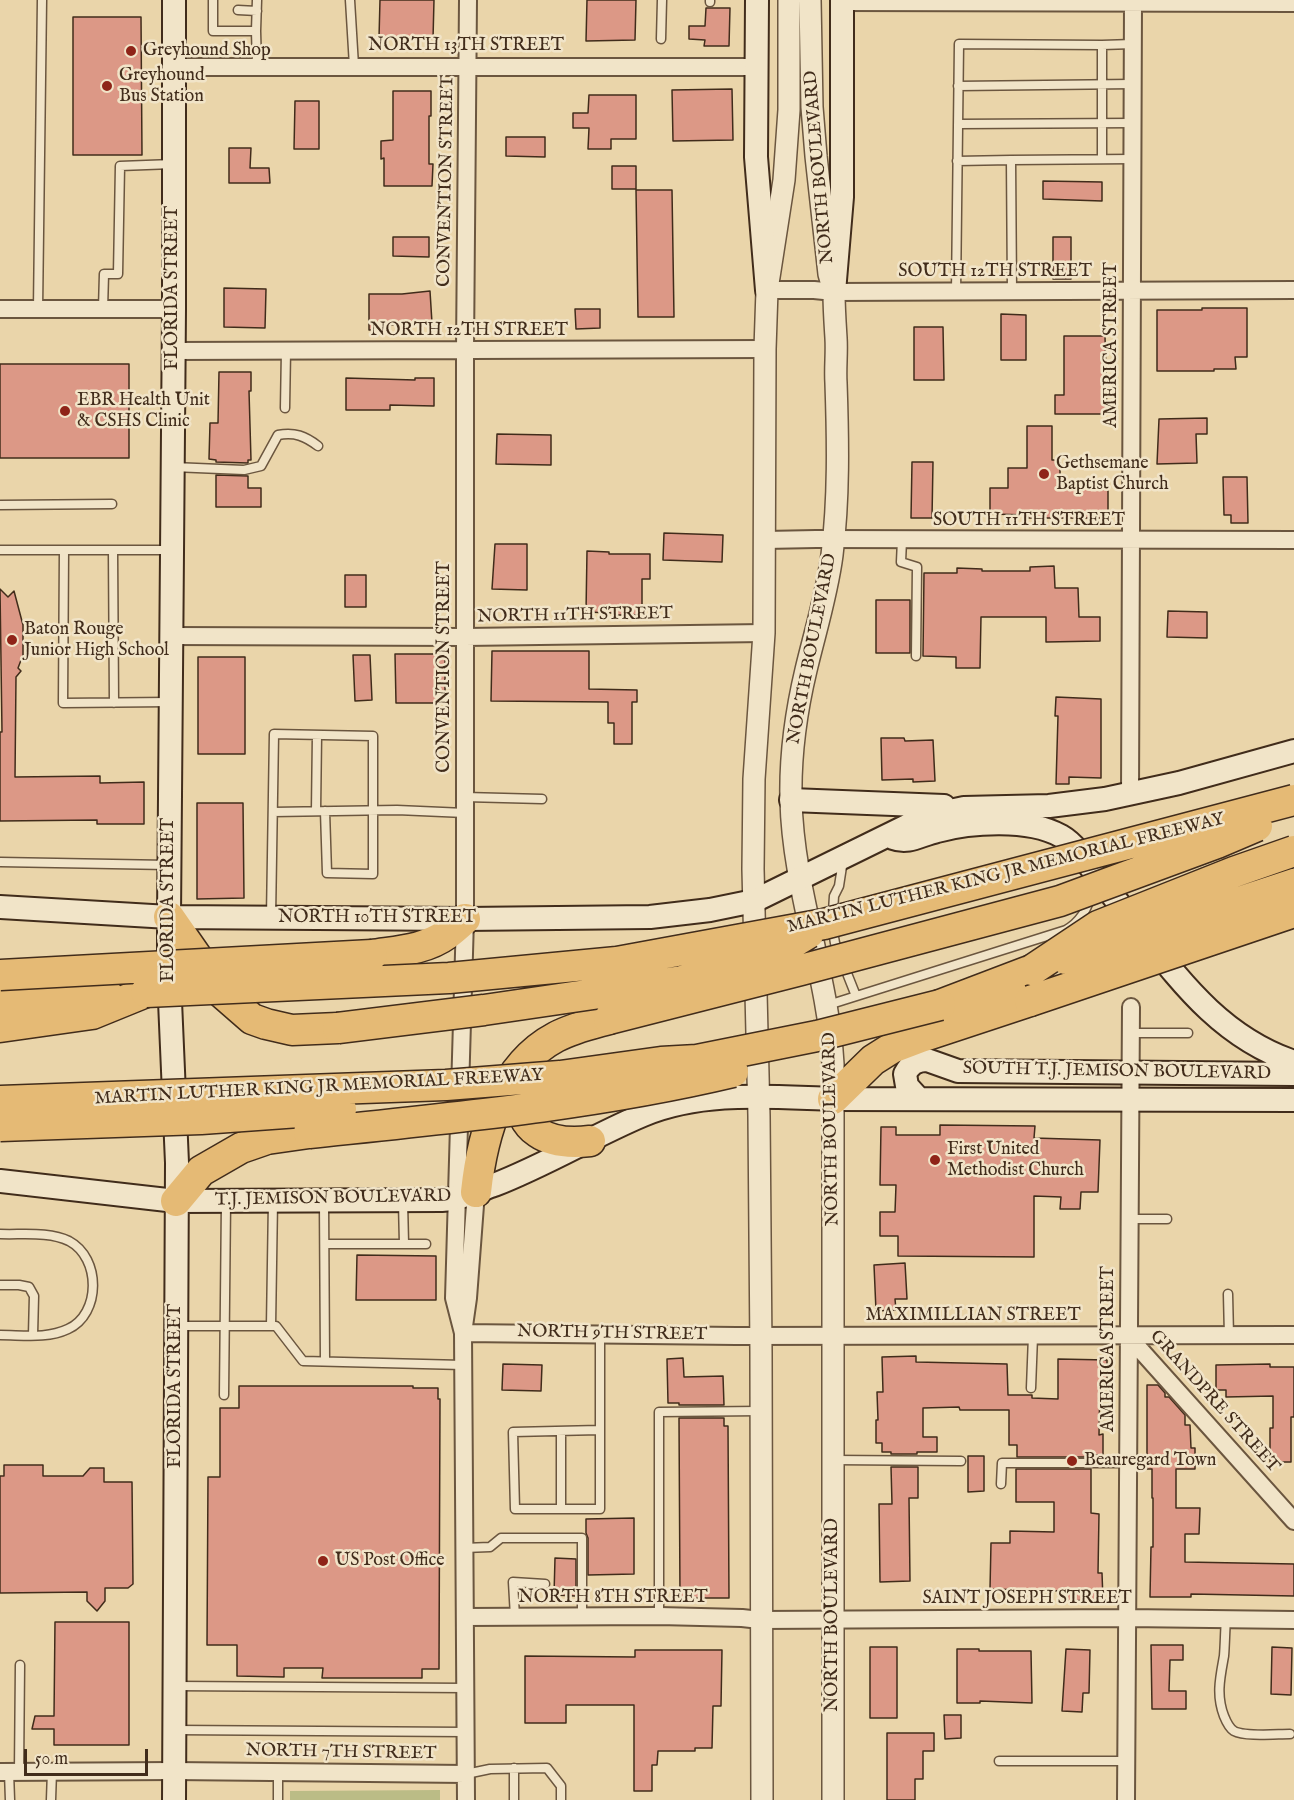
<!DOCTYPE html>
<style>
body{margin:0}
#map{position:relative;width:1294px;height:1800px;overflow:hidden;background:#ead5aa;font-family:"IM FELL English",serif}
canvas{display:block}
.scale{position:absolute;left:24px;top:1749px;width:124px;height:27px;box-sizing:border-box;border:3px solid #412c1b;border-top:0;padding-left:8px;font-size:18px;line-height:21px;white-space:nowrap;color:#412c1b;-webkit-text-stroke:4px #f1e4c8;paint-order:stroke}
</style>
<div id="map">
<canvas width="1294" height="1800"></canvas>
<div class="scale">50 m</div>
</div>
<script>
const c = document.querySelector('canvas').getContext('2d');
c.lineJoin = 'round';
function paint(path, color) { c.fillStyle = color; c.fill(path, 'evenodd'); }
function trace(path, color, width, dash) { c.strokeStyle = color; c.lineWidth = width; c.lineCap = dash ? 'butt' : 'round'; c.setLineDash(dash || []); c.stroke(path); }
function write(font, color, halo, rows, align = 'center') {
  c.font = font + ' "IM FELL English",serif'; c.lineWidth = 5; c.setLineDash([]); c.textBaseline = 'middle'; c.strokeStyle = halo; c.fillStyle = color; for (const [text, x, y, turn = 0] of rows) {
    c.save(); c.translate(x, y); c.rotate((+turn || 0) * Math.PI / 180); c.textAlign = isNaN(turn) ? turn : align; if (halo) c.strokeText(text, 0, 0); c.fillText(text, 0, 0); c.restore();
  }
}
paint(new Path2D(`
 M440,1790V1800H290V1791Z`), '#bbbc86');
const building = new Path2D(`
 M380,0H434L433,39L379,38Z
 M587,0H636L635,40L586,41Z
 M706,8H730L729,46H704L705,40L689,39V26H705Z
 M73,17H141L142,155H73Z
 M732,89L733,140L673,141L672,90Z
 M393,91H431V116H429V164H433L432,186H384V158L381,159V141L393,140Z
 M589,95H636V139H611V149H588L589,128H573V113H588Z
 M295,101H319V149H294Z
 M506,137H545V157L506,156Z
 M229,148H251L250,168H269L270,183H229Z
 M612,166H636V189H612Z
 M1043,181L1102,182V201L1043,199Z
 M636,190H672L674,317H638Z
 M393,237H429V257L393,256Z
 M1053,237H1071V279H1053Z
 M224,288L266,289L265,328L224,327Z
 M430,291L432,323L388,325V330H369V294H402Z
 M1202,308H1247V357H1235L1236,369H1214V371H1157V310H1202Z
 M575,309H600V328L576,329Z
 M1001,314L1026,315V360H1001Z
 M914,327H943L944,380H914Z
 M1064,336H1105L1107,414H1055V395H1064Z
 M0,364H129V458H0Z
 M219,372H251V391H249L251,460H248V463L216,462V460L209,459L210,423H218Z
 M346,378L415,380V378H434V406L390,405V410H346Z
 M1207,418V434H1196L1197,463L1157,464L1159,419Z
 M1027,426H1052V460H1060V488H1108V518H1028V515L990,514V488H1008V468H1027Z
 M497,434L551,435V465L496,464Z
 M912,462H933L932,518H911Z
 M216,475L248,476V488H261V507H216Z
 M1223,477H1247L1248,523H1231V515H1224Z
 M664,533L723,535L722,562L663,560Z
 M495,544H527V590L492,589Z
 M587,551L609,552V554H650V579H642V615H613V613L586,612Z
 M1054,566L1055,588H1078L1079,617H1100V641L1046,642V617H981L980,668H956V657L923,656L924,573H957V568L982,569V571H1030V567Z
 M345,575H366V607H345Z
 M0,589L8,597L14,591L23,625V655L18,668L21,671L16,677L15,777L100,776V783L144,782V824H97V820L0,821V732H2Z
 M876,600H910V653H876Z
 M1168,611L1207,612V638L1167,637Z
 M492,651H589V689L637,690V702H632V744H614V723H608V702L491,701Z
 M395,654H445V703H396Z
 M353,655H370L372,700L355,701Z
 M198,657H245V754H198Z
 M1056,697L1101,699V778L1069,777V784H1056L1058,716H1055Z
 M881,738H904L905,741L933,740L935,781L913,782V779L882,780Z
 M197,803H243L244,898L197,899Z
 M940,1125L1035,1126L1034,1138L1100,1140L1098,1192H1081L1080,1209H1060L1061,1197L1034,1196V1257L898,1256V1236H880V1212H895L896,1185H880L881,1127H896V1135H940Z
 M357,1255L436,1256V1300H356Z
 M905,1263L907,1299H895L896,1310L876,1311L874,1265Z
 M916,1356V1362L1007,1364L1008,1395H1032V1398L1058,1399V1359L1107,1360V1382H1100L1099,1435L1103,1434V1455H1091V1457H1017V1445H1009V1410H960L959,1407L923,1408V1437H937V1452H917V1454H891V1452H882V1443H876V1420H878L877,1392H883L882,1357Z
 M683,1358L684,1377L723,1376L724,1405H679V1403H668L667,1359Z
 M503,1364L542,1365L541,1391L502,1390Z
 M1270,1364V1367H1294V1417H1291V1462H1270V1428H1273V1396L1226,1397V1390H1216V1365Z
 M1147,1385H1158L1165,1393V1397H1169L1185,1415V1425H1190L1191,1448H1195V1469H1176V1508H1200L1199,1534H1185V1562L1294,1564V1596L1191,1594V1597H1150L1151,1547H1153V1498H1152V1469H1147Z
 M239,1386H413V1388H438V1399H440L439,1669H422V1678H322L323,1668H284V1677L237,1676V1645H207L208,1477H220V1408H239Z
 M679,1418H724V1426H728L729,1598H680Z
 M968,1456H984V1491L968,1492Z
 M4,1465H43V1476H83L90,1468H104V1482H132L133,1584L128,1588H105V1601L97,1611L87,1601V1592L0,1593V1476H4Z
 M891,1467H918V1498H909L910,1581L880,1582L879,1504H892Z
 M1016,1469H1091V1513L1099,1514L1098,1573H1102L1103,1600L1061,1601V1591L990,1589L991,1543H1010V1531L1054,1532V1502H1016Z
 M634,1518V1574L588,1575V1538L586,1533V1519Z
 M555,1558L576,1559V1596L554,1595Z
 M55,1622H129V1745H54V1729H32L35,1716H54Z
 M1151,1645H1183V1660H1170L1169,1691H1186V1709H1152Z
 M870,1647H897V1718H870Z
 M1272,1647L1292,1648L1291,1695L1271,1694Z
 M957,1649H979V1651H1031L1032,1703L980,1701V1703H957Z
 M1066,1649L1090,1650L1089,1693H1083L1082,1712L1062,1711Z
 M635,1650H722L721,1706H713L712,1748H695V1751H658L657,1765H652V1791H634V1705H566V1723H525V1656L635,1657Z
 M944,1715H961V1738L945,1739Z
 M887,1733H934V1751H923V1779H915V1800H887Z`);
paint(building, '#dc9886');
trace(building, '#412c1b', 1.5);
const service = new Path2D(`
 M213,0V31H256L257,66
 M350,0L354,66
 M710,0V2
 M238,10L257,11
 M256,31L257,0
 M661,39L662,0
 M958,86L1133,84
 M958,124L1133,123
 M1102,159V45L1133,44
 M957,161L1011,160
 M956,292L959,44L1102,45
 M1012,292L1011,160L1133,159
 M38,309L42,0
 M103,309L104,274H118L120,166L173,164
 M285,408L286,351
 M173,467L244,470L261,466L278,435C295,432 305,436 318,446
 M0,505L112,504
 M902,540L901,562L917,567L916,656
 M0,550H171
 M64,550L63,703L170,702
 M113,550L114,703
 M465,797L542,799
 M316,811L317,735
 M273,812L397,810L465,813
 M843,860L839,886L834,896L832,926L835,943L856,996
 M0,862L168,865
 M271,917L274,734L373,736V874L327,873L325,811
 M828,1005L1066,930C1080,922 1086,911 1091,896
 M1130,1033H1188
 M403,1202L404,1244
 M324,1203L325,1361
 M1129,1219H1167
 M0,1234C21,1235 49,1231 69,1241C101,1258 101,1314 68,1329C47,1339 23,1335 0,1335
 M325,1244H426
 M0,1285H19L29,1287L34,1296L33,1335
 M1228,1294L1229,1336
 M178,1326H276L303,1361L463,1365
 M271,1326L273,1201
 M1031,1388L1033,1336
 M224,1395L226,1202
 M599,1430L513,1432L515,1509H600V1334
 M561,1431V1509
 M834,1460L961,1461
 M1001,1484L1002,1463H1128
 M464,1548L490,1547L501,1538H582V1616
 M659,1616V1412L761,1411
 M515,1617L513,1582L545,1584
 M1226,1619C1225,1631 1225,1644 1224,1656C1220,1678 1216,1695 1224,1716C1226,1721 1229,1728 1234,1731C1245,1737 1276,1734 1290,1734
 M175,1686L465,1688
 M175,1730L465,1732
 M999,1761H1126
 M514,1768V1800
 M19,1771L20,1665
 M9,1772L10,1800
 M466,1774L490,1769L547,1768L561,1786V1800
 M51,1800L52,1771
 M278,1800V1772`);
const minor = new Path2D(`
 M842,2L1294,3
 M174,67H757
 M767,290H814L834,292L1294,290
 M0,309H174
 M173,351L765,349
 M765,540L816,539L1294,540
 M170,636L465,637L764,633
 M1130,795L1133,3
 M463,1333L454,1298L465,919V350L468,0
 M463,1333L736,1336L1294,1335
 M1128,1336L1294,1521
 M465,1617L659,1616L742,1618L760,1620L1127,1618L1294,1620
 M0,1772L174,1771L466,1774
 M466,1800L463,1333L468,1298L476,1192
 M1126,1800L1131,1007`);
const tertiary = new Path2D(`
 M810,0L812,107L816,156L829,274L834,292C834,308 835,322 836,338C837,353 835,368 836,383C838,440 839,498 832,555C827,594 815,632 806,670C796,712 790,756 791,800C793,890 828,974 833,1064V1800
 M762,1800L761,1353L759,1116L753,869L754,779L764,633L765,349L767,290L784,180L789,110V0`);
const secondary = new Path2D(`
 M174,0V309L169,917V978L177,1163L174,1800
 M757,0L756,157L767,290
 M834,292L842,197V0
 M791,800L944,806
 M893,838C909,844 920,835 937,831C971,822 1029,818 1061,836C1068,840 1073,845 1078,851C1100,879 1121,907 1143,934C1186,989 1226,1039 1294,1062
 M0,907L169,917L465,919L650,917L710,910L754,901L927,816L964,808L1049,806L1105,799L1179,783L1294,751
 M918,1098L907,1086L905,1074C910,1064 916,1060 927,1060L958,1071L1294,1074
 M0,1181L176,1201L442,1200C460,1199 477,1191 494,1185C546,1165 593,1136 643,1115C703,1090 770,1097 833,1099L1294,1100`);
const motorway = new Path2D(`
 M169,917L221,992L252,1019L266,1024L292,1030L338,1028
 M372,955C397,951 425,950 447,934C453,930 459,924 465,919
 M0,1000L107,994
 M940,1005L1032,970
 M0,1027L92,1014L146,992
 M519,1085C517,1132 548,1146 590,1141
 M833,1099L873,1060L892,1048L921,1037L1030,1001
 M476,1192C482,1135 501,1066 556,1037C573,1028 591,1024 609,1019
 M176,1201L201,1171L241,1148L267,1139L309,1133`);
trace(service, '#6b563f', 11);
trace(minor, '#6b563f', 20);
trace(tertiary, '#6b563f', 24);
trace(secondary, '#412c1b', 26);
trace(motorway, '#412c1b', 33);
trace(service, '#f1e4c8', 8);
trace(minor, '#f1e4c8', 16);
trace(tertiary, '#f1e4c8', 21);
trace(secondary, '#f1e4c8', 22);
trace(motorway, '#e5ba75', 30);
const motorwayBridge = new Path2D(`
 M1066,959L1294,884
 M1032,970L1098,926L1234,872L1294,851
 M0,975L372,955
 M146,992L449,978L617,962L824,924L1294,800
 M1030,1001L1294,912
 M609,1019L801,970L1060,901L1217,843L1257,826
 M338,1028L484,1010L682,981L771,956L809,933
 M0,1101L446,1085L560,1076L661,1062L697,1060L817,1036L940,1005
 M0,1126L201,1119L341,1109
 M309,1133C451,1118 594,1105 733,1072`);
trace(motorwayBridge, '#412c1b', 33, []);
trace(motorwayBridge, '#e5ba75', 30);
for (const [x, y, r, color] of [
 [131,51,6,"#8f2418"],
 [107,86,6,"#8f2418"],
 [65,411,6,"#8f2418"],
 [1044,474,6,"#8f2418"],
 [12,640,6,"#8f2418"],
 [935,1160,6,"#8f2418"],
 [1072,1461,6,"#8f2418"],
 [323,1561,6,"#8f2418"]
]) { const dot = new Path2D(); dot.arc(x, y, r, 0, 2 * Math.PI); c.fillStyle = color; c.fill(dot); trace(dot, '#f1e4c8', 2); }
write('18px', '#412c1b', '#f1e4c8', [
 ["NORTH 13TH STREET",466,46],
 ["NORTH BOULEVARD",820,167,-95],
 ["CONVENTION STREET",447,181,-89],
 ["SOUTH 12TH STREET",995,272],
 ["FLORIDA STREET",173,288,-90],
 ["NORTH 12TH STREET",469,331],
 ["AMERICA STREET",1112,345,-90],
 ["SOUTH 11TH STREET",1029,521],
 ["NORTH 11TH STREET",575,616,-1],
 ["NORTH BOULEVARD",813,649,-79],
 ["CONVENTION STREET",445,667,-90],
 ["MARTIN LUTHER KING JR MEMORIAL FREEWAY",1006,874,-14],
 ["FLORIDA STREET",169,900,-90],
 ["NORTH 10TH STREET",377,918],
 ["SOUTH T.J. JEMISON BOULEVARD",1117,1072,1],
 ["MARTIN LUTHER KING JR MEMORIAL FREEWAY",319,1088,-3],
 ["NORTH BOULEVARD",832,1129,-91],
 ["T.J. JEMISON BOULEVARD",333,1199,-1],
 ["MAXIMILLIAN STREET",973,1316],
 ["NORTH 9TH STREET",612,1334,1],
 ["AMERICA STREET",1109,1349,-90],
 ["FLORIDA STREET",176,1386,-90],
 ["GRANDPRE STREET",1214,1402,48],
 ["NORTH 8TH STREET",613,1598],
 ["SAINT JOSEPH STREET",1027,1599],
 ["NORTH BOULEVARD",833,1615,-90],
 ["NORTH 7TH STREET",341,1753,1]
]);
write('18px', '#412c1b', '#f1e4c8', [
 ["Greyhound Shop",143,51],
 ["Greyhound",119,76],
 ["Bus Station",119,97],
 ["EBR Health Unit",77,401],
 ["& CSHS Clinic",77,422],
 ["Gethsemane",1056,464],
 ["Baptist Church",1056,485],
 ["Baton Rouge",24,630],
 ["Junior High School",24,651],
 ["First United",947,1150],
 ["Methodist Church",947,1171],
 ["Beauregard Town",1084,1461],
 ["US Post Office",335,1561]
], 'left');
</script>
